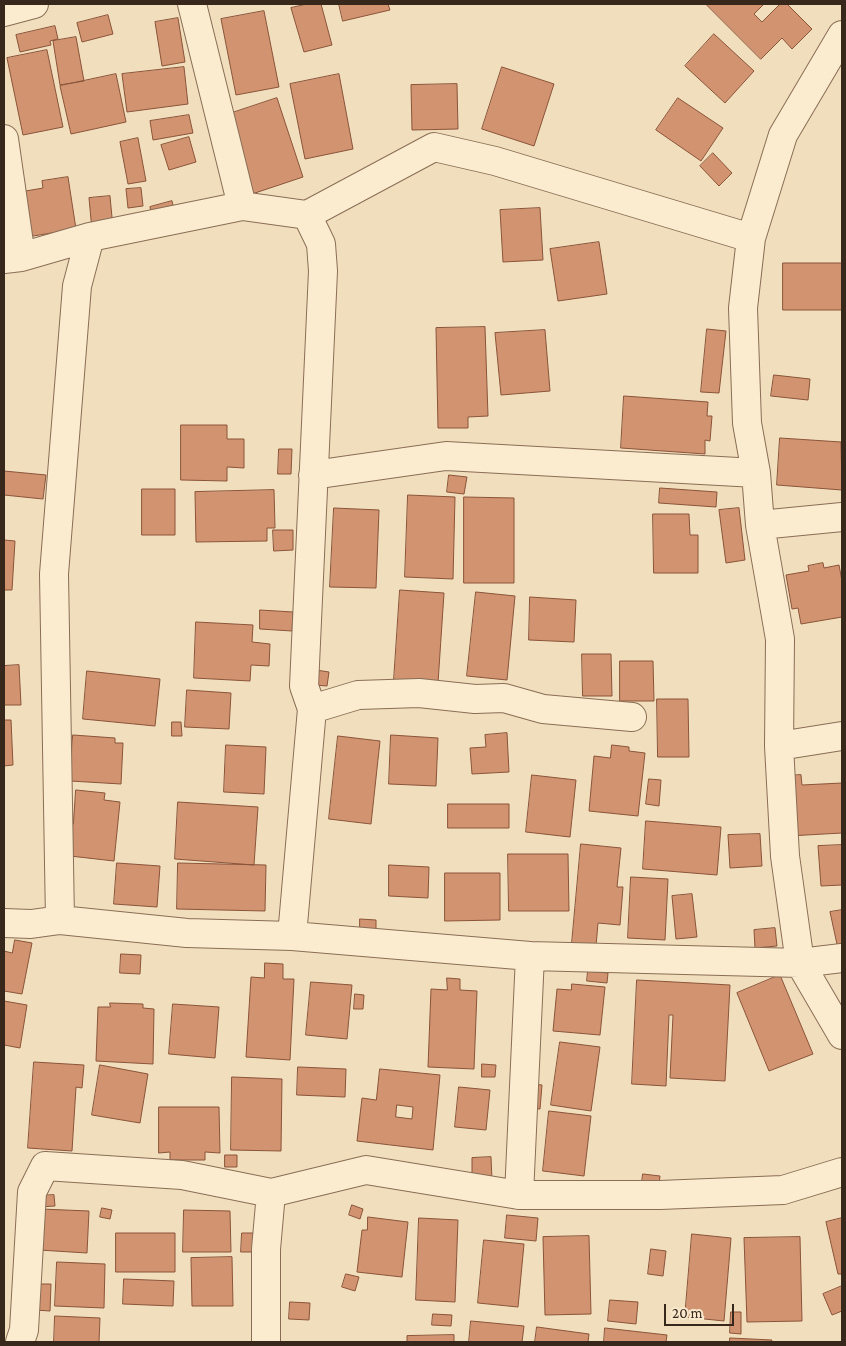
<!DOCTYPE html>
<style>
body{margin:0}
#map{position:relative;width:846px;height:1346px;overflow:hidden;background:#f1debd;font-family:"Crimson Pro",serif}
canvas{display:block}
.frame{position:absolute;inset:0;border:5px solid #38271b;pointer-events:none}
.scale{position:absolute;left:664px;top:1304px;width:70px;height:22px;box-sizing:border-box;border:2px solid #38271b;border-top:0;padding-left:6px;font-size:15px;line-height:18px;white-space:nowrap;color:#38271b;-webkit-text-stroke:4px #f8e9cd;paint-order:stroke}
</style>
<div id="map">
<canvas width="846" height="1346"></canvas>
<div class="frame"></div>
<div class="scale">20 m</div>
</div>
<script>
const c = document.querySelector('canvas').getContext('2d');
c.lineJoin = 'round';
function paint(path, color) { c.fillStyle = color; c.fill(path, 'evenodd'); }
function trace(path, color, width, dash) { c.strokeStyle = color; c.lineWidth = width; c.lineCap = dash ? 'butt' : 'round'; c.setLineDash(dash || []); c.stroke(path); }
const building = new Path2D(`
 M307,4H321L332,45L304,52L291,8Z
 M339,4H388L390,10L343,21Z
 M706,4H764L754,14L762,22L780,4H787L812,29L792,49L782,38L761,59Z
 M264,11L279,87L236,95L221,19Z
 M108,15L113,34L82,42L77,23Z
 M178,18L185,62L162,66L155,22Z
 M55,26L58,39L50,41L51,45L20,52L16,35Z
 M714,34L754,71L725,103L685,66Z
 M76,37L84,81L60,85L53,41Z
 M47,50L63,127L23,135L7,58Z
 M184,67L188,104L127,112L122,74Z
 M502,67L554,84L534,146L482,129Z
 M116,74L126,122L71,134L60,86Z
 M339,74L353,149L305,159L290,84Z
 M457,84L458,129L412,130L411,85Z
 M277,98L303,177L252,194L226,115Z
 M678,98L723,128L701,161L656,130Z
 M189,115L193,133L153,140L150,121Z
 M189,137L196,162L169,170L161,145Z
 M138,138L146,181L128,184L120,142Z
 M713,153L732,173L719,186L700,166Z
 M68,177L76,229L27,237L20,192L43,188L42,181Z
 M141,188L143,206L128,208L126,189Z
 M110,196L113,228L92,230L89,198Z
 M172,201L176,218L153,223L150,207Z
 M540,208L543,260L503,262L500,210Z
 M599,242L607,294L558,301L550,249Z
 M783,263H842V310H783Z
 M485,327L488,416L468,417V428H438L436,328Z
 M707,329L726,331L719,393L701,392Z
 M545,330L550,391L501,395L495,333Z
 M774,375L810,379L808,400L771,396Z
 M624,396L708,402L707,416H712L710,441L705,440V454L621,448Z
 M181,425H227V439H244V468L227,467V481L181,480Z
 M780,438L841,442L842,490L777,485Z
 M279,449H292L291,474H278Z
 M4,471L46,475L43,499L4,495Z
 M449,475L467,477L464,494L447,492Z
 M660,488L717,492L716,507L659,503Z
 M142,489H175V535H142Z
 M274,490L275,528H267V541L196,542L195,492Z
 M408,495L455,497L453,579L405,577Z
 M464,497L514,498V583H464Z
 M334,508L379,510L376,588L330,587Z
 M739,508L745,560L726,563L719,510Z
 M653,514H689L690,535H698V573H654Z
 M273,530H293V550L274,551Z
 M4,540L15,541L12,590H4Z
 M823,563L824,568L839,565L842,581V617L801,624L798,608L792,609L786,575L809,571L808,566Z
 M400,590L444,593L438,683L394,680Z
 M476,592L515,596L507,680L467,676Z
 M530,597L576,600L574,642L529,640Z
 M260,610L293,612L292,631L260,629Z
 M196,622L253,625L252,642L270,644L269,666L251,665L250,681L194,678Z
 M582,654H611L612,696H583Z
 M620,661H653L654,701H620Z
 M19,665L21,705H4V666Z
 M316,670L329,672L327,686L314,685Z
 M87,671L160,679L155,726L83,719Z
 M187,690L231,693L229,729L185,727Z
 M657,699H688L689,757H658Z
 M4,720H11L13,765L4,766Z
 M172,722H181L182,736H172Z
 M507,733L509,772L472,774L470,748L486,747L485,735Z
 M73,735L115,738V743H123L121,784L70,781Z
 M391,735L438,738L436,786L389,784Z
 M338,736L380,741L371,824L329,819Z
 M226,745L266,747L264,794L224,792Z
 M612,745L629,747V751L645,753L638,816L589,811L594,756L610,758Z
 M532,775L576,780L570,837L526,832Z
 M801,775L802,785L842,783V833L788,836L784,776Z
 M649,779L661,780L659,806L646,804Z
 M76,790L105,793L104,800L120,802L114,861L70,856L66,823L73,824Z
 M178,802L258,807L254,865L175,859Z
 M448,804H509V828H448Z
 M646,821L721,827L717,875L643,869Z
 M760,834L762,866L730,868L728,835Z
 M581,844L621,848L617,887H623L620,925L598,923L596,946L572,943Z
 M842,845V885L821,886L818,846Z
 M508,854H568L569,911H509Z
 M117,863L160,866L157,907L114,904Z
 M178,863L266,865L265,911L177,909Z
 M389,865L429,867L428,898L389,896Z
 M445,873H500V920L445,921Z
 M631,877L668,879L665,940L628,938Z
 M692,894L697,937L676,939L672,896Z
 M842,910V957L840,958L830,912Z
 M360,919L376,920V936H360Z
 M775,928L777,946L755,948L754,930Z
 M15,940L32,943L22,994L4,991V951L12,953Z
 M121,954L141,955L140,974L120,973Z
 M265,963L283,964V979H294L290,1060L246,1057L251,977L264,978Z
 M588,971L608,973L607,983L587,981Z
 M780,975L813,1054L769,1071L737,993Z
 M447,978L460,979V990L477,991L474,1069L428,1067L431,989L447,990Z
 M637,980L730,985L725,1081L670,1078L673,1015H669L666,1086L632,1084Z
 M311,982L352,985L347,1039L306,1035Z
 M572,984L605,987L600,1035L553,1031L557,989L571,990Z
 M355,994L364,995L363,1009H354Z
 M4,1001L27,1005L20,1048L4,1045Z
 M110,1003L143,1004V1008L154,1009L153,1064L96,1061L98,1007H110Z
 M173,1004L219,1007L215,1058L169,1054Z
 M560,1042L600,1047L591,1111L551,1105Z
 M34,1062L84,1065L82,1088L76,1087L72,1151L28,1148Z
 M482,1064L496,1065L495,1077H482Z
 M100,1065L148,1074L140,1123L92,1115Z
 M298,1067L346,1069L345,1097L297,1095Z
 M380,1069L440,1075L433,1150L357,1141L362,1098L376,1100ZM397,1105L413,1107L412,1119L396,1117Z
 M232,1077L282,1079L281,1151L231,1150Z
 M529,1084L542,1085L540,1109L526,1108Z
 M459,1087L490,1090L486,1130L455,1127Z
 M159,1107H219L220,1153L205,1152V1160H170V1152L159,1153Z
 M549,1111L591,1116L584,1176L543,1171Z
 M225,1155H237V1167H225Z
 M491,1157L492,1180L472,1181V1158Z
 M643,1174L660,1176L658,1192L641,1190Z
 M54,1195L55,1206L38,1207L37,1196Z
 M352,1205L363,1209L360,1219L349,1215Z
 M102,1208L112,1210L110,1219L100,1217Z
 M41,1209L89,1211L87,1253L39,1250Z
 M184,1210L230,1211L231,1252H183Z
 M507,1215L538,1218L536,1241L505,1238Z
 M368,1217L408,1222L402,1277L357,1272L362,1230H367Z
 M419,1218L458,1220L455,1302L416,1300Z
 M842,1218V1274H838L826,1222Z
 M116,1233H175V1272H116Z
 M242,1233H259L258,1252H241Z
 M692,1234L731,1238L724,1321L685,1317Z
 M589,1236L591,1314L545,1315L543,1237Z
 M800,1237L802,1321L747,1322L744,1238Z
 M484,1240L524,1244L518,1307L478,1303Z
 M651,1249L666,1251L663,1276L648,1274Z
 M232,1257L233,1306H192L191,1258Z
 M57,1262L105,1264L104,1308L55,1306Z
 M346,1274L359,1277L355,1291L342,1287Z
 M124,1279L174,1281L173,1306L123,1304Z
 M36,1284H51L50,1311L35,1310Z
 M842,1286V1311L832,1315L823,1294Z
 M610,1300L638,1302L636,1324L608,1321Z
 M290,1302L310,1303L309,1320L289,1319Z
 M731,1312H741V1334L730,1333Z
 M433,1314L452,1315L451,1326L432,1325Z
 M55,1316L100,1318L99,1342H54Z
 M471,1321L524,1326L522,1342H469Z
 M537,1327L589,1334L588,1342H535Z
 M605,1328L667,1335L666,1342H604Z
 M454,1335V1342H407V1336Z
 M730,1338L772,1340L771,1342H730Z`);
paint(building, '#d19370');
trace(building, '#8a5439', 1);
const minor = new Path2D(`
 M192,4L242,206
 M4,12L34,4
 M842,35L783,135L751,238L743,308L747,423L756,473L760,525L780,639L779,746L785,856L800,963L842,1035
 M4,139L21,257
 M4,259L21,257L90,237L242,206L307,215L434,147L495,161L751,238
 M313,475L446,456L756,473
 M760,525L842,517
 M312,709L358,695L419,693L475,699L504,698L543,709L632,717
 M779,746L842,736
 M60,920L54,574L77,286L90,237
 M4,923L31,924L60,920L187,933L292,936L312,709L304,686L323,271L321,244L307,215
 M292,936L530,956
 M519,1195L530,956L800,963L842,958
 M20,1342L24,1330L32,1192L45,1166L182,1175L271,1193L366,1170L519,1195H660L783,1190L842,1172
 M266,1342V1249L271,1193`);
trace(minor, '#896e55', 30);
trace(minor, '#fbecd0', 28);
</script>
